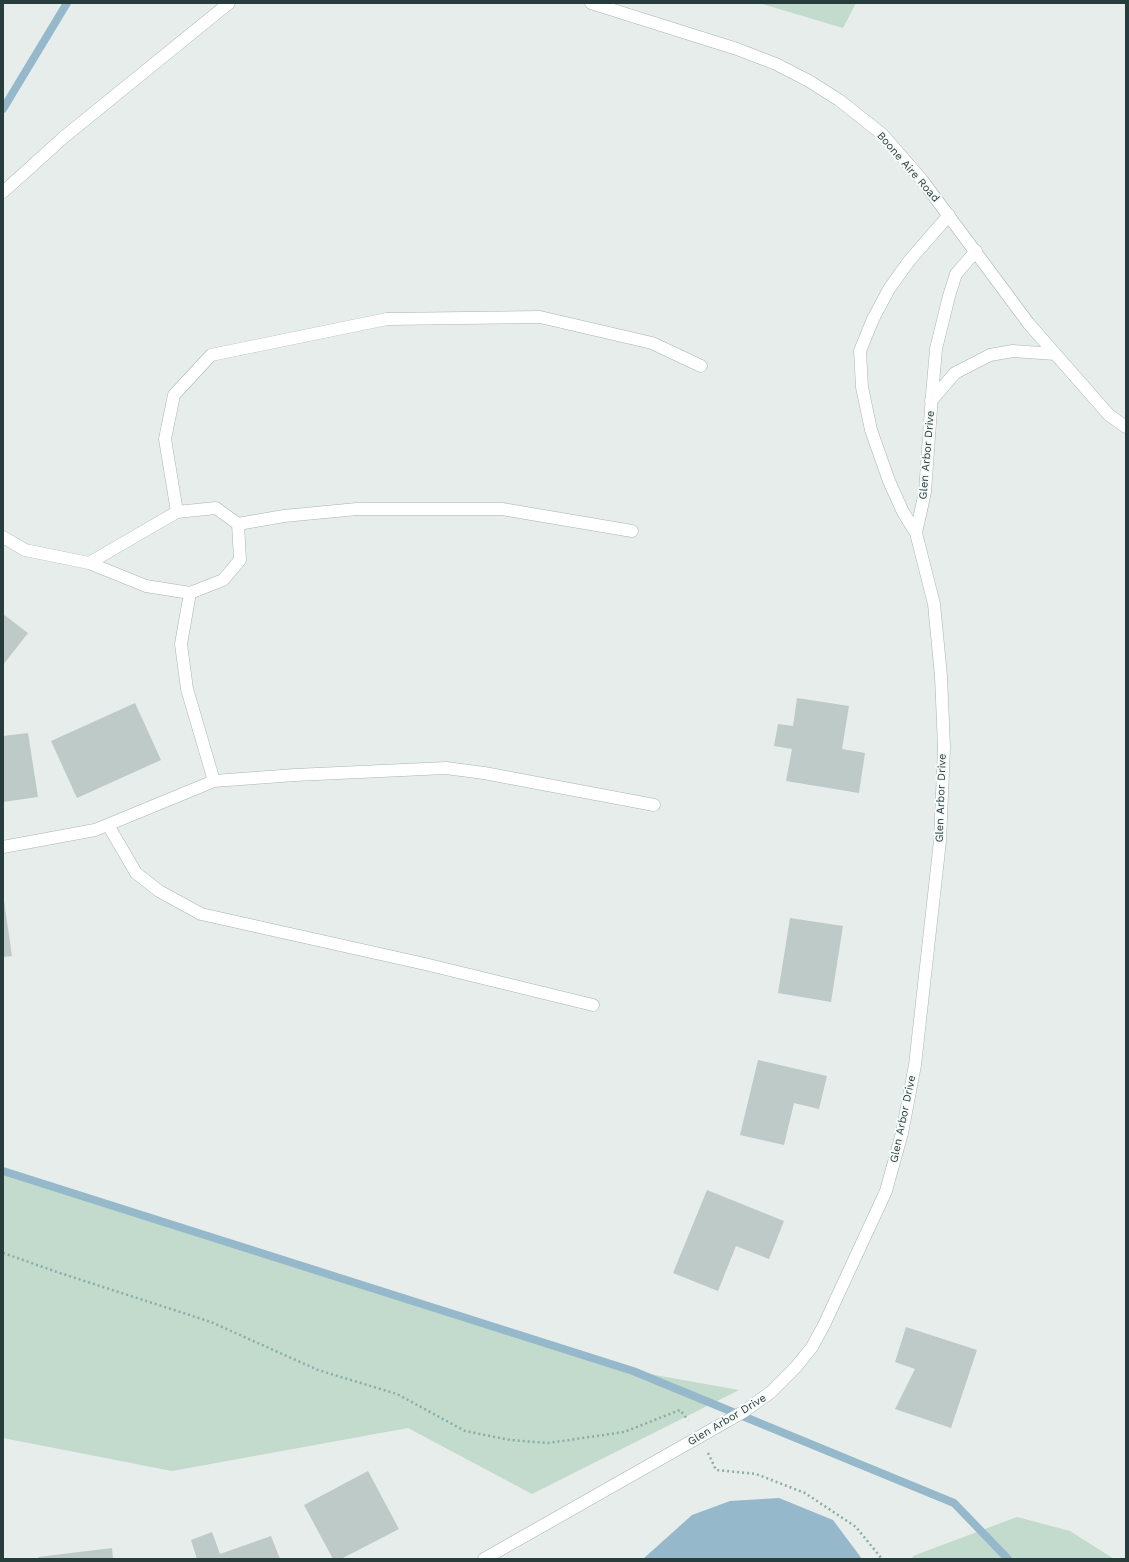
<!DOCTYPE html>
<style>
body{margin:0}
#map{position:relative;width:1129px;height:1562px;overflow:hidden;background:#e6edeb;font-family:"Work Sans",sans-serif}
canvas{display:block}
.frame{position:absolute;inset:0;border:4px solid #273d3b;pointer-events:none}
</style>
<div id="map">
<canvas width="1129" height="1562"></canvas>
<div class="frame"></div>
</div>
<script>
const c = document.querySelector('canvas').getContext('2d');
c.lineJoin = 'round';
function paint(path, color) { c.fillStyle = color; c.fill(path, 'evenodd'); }
function trace(path, color, width, dash) { c.strokeStyle = color; c.lineWidth = width; c.lineCap = dash ? 'butt' : 'round'; c.setLineDash(dash || []); c.stroke(path); }
function write(font, color, halo, rows, align = 'center') {
  c.font = font + ' "Work Sans",sans-serif'; c.lineWidth = 4; c.setLineDash([]); c.textBaseline = 'middle'; c.strokeStyle = halo; c.fillStyle = color; for (const [text, x, y, turn = 0] of rows) {
    c.save(); c.translate(x, y); c.rotate((+turn || 0) * Math.PI / 180); c.textAlign = isNaN(turn) ? turn : align; if (halo) c.strokeText(text, 0, 0); c.fillText(text, 0, 0); c.restore();
  }
}
paint(new Path2D(`
 M759,3H856L843,28Z
 M3,1171L633,1371L739,1390L532,1494L408,1428L172,1471L3,1438Z
 M1017,1517L1070,1531L1114,1559H912L913,1556Z`), '#c2dbcd');
paint(new Path2D(`
 M779,1498L833,1520L862,1559H643L692,1515L730,1501Z`), '#95b8cb');
trace(new Path2D(`
 M3,109L67,3
 M3,1171L633,1371L954,1503L1008,1559`), '#95b8cb', 8);
paint(new Path2D(`
 M3,614L28,633L3,665Z
 M797,698L849,706L842,749L865,753L859,793L786,781L792,749L774,746L778,724L793,726Z
 M135,703L161,760L77,798L51,741Z
 M28,733L38,797L3,802V736Z
 M3,894L12,956L3,957Z
 M790,918L843,926L831,1002L778,993Z
 M758,1060L827,1076L819,1109L794,1103L784,1145L740,1135Z
 M707,1190L784,1221L769,1259L736,1246L718,1291L673,1273Z
 M906,1327L977,1350L951,1428L895,1409L915,1369L895,1362Z
 M368,1471L399,1529L341,1559H333L304,1505Z
 M212,1532L220,1554L271,1536L280,1559H197L191,1540Z
 M112,1548L113,1559H39L38,1557Z`), '#becac8');
const street = new Path2D(`
 M591,3L737,49L776,64L809,81L839,100L882,134L922,180L1029,324L1109,415L1126,427
 M3,192L64,137L229,3
 M931,401L955,373L990,355L1013,351L1055,354
 M177,512L165,439L174,395L211,355L387,319L540,317L652,343L701,366
 M238,524L284,516L357,509H502L632,531
 M916,533L925,492L932,395L936,349L949,296L956,274L976,251
 M3,537L25,550L89,563L146,586L190,593L223,580L240,560L238,524L216,508L177,512L89,563
 M190,593L181,644L187,689L214,781
 M108,825L136,873L159,891L201,914L425,964L593,1005
 M3,847L95,830L214,781L295,775L446,768L484,773L654,805
 M484,1559L743,1412L771,1392L796,1367L812,1347L824,1325L886,1191L902,1133L915,1065L940,841L944,747L941,676L934,604L916,533L903,512L889,481L871,430L862,387L860,351L873,319L889,289L909,261L949,215`);
trace(street, '#a9b5b3', 13);
trace(new Path2D(`
 M3,1253L60,1273L211,1322L318,1370L397,1394L465,1431L510,1440L548,1443L624,1432L680,1410L688,1420
 M708,1453L716,1470L756,1474L805,1493L856,1527L882,1559`), '#8aada8', 2.5, [2, 3]);
trace(street, '#fff', 12);
write('11px', '#273d3b', '#f6faf9', [
 ["Boone Aire Road",908,167,49],
 ["Glen Arbor Drive",927,455,-85],
 ["Glen Arbor Drive",941,798,-88],
 ["Glen Arbor Drive",903,1119,-78],
 ["Glen Arbor Drive",727,1420,-31]
]);
</script>
